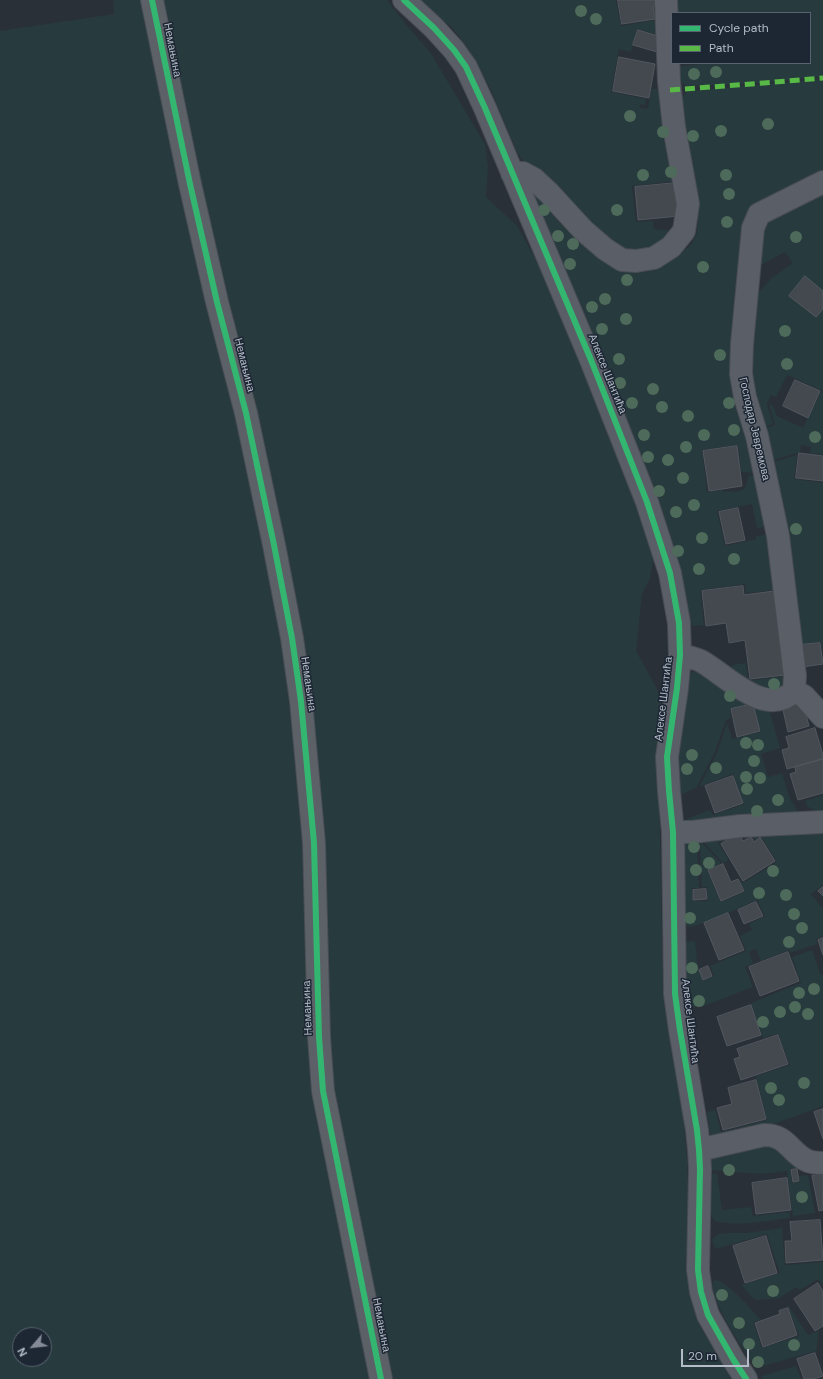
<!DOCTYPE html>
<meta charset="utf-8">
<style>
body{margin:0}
#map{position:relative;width:823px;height:1379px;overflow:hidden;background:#2a3038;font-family:"DM Sans",sans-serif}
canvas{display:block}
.legend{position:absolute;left:671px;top:12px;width:140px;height:52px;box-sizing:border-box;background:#1d2633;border:1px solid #59626f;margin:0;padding:5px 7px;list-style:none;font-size:12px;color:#b4bcc9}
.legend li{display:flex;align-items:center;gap:8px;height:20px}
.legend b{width:20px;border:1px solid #59626f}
.north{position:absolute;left:12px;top:1327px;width:40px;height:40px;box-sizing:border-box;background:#1d2633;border:1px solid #59626f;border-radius:50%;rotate:242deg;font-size:11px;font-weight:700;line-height:16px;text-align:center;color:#b4bcc9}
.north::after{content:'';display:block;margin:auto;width:14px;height:18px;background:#848b96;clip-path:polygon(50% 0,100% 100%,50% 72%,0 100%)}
.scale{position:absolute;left:681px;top:1349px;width:68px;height:18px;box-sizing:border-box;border:2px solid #b4bcc9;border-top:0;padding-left:5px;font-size:12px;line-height:14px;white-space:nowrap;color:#b4bcc9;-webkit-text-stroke:3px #1d2633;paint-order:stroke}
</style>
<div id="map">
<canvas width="823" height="1379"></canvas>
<ul class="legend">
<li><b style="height:5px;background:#33b770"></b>Cycle path</li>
<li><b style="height:5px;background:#58b947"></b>Path</li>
</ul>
<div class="north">N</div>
<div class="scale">20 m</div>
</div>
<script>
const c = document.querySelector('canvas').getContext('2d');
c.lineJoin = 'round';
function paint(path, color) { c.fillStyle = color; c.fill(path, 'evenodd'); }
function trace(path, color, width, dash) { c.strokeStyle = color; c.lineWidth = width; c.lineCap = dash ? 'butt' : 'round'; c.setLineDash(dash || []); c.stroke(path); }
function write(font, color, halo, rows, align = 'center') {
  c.font = font + ' "DM Sans",sans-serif'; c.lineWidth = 3; c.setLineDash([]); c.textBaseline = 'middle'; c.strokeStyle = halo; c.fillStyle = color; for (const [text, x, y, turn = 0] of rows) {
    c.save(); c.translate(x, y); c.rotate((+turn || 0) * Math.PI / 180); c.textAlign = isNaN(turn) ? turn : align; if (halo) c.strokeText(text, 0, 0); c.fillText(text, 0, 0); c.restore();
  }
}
paint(new Path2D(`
 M113,0H387L408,27L430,52L485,144L488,167L486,197L517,226L539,265L590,380L646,524L653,560L650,578L642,594L636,651L657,689L661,699L659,788L663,988L682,1104L687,1159L690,1263L695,1306L701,1328L720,1359L734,1379H0V31L114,14ZM20,1335H44V1359H20Z
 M418,0H616L621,26L656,20L662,36L637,29L631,52L619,49L611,92L646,99L645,105L640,104V108L648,109L652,89H657L661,99L676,181L632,186L636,222L653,221L654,229L678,231L646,255L610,246L525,164L516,150L491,90L470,51L451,26L430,13Z
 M673,0H823V76L761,83L687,86L682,83L680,77L679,66L702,64V63H810V13H674Z
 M823,79V176L757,209L750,216L748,222L735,363C737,389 746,413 753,438C756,449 758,461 761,472L748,473V472H741L738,445L702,450L707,492L723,490L724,492C740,491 746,494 748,476L761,474L771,526L757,528L752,504L717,511L725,546L756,539V536L772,534L789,671C789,676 790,682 787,686C779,696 761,694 751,689C742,685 734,677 726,671L725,669L736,664L746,663L748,681L786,676L775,590L746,593L745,584L700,590L704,625L692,626L669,541L644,471L597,352L525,180H528L536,187L583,237L606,257L619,266L636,268L655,266L682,252L692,244L697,233L698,213L680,116C679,105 679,97 689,91Z
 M823,188V391L787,375L776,397L771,395L767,404L773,424L758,429L748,396L758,293L772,278L793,263L785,252L763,264L758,265L763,222Z
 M821,392L823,393V455L810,453L811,447L801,445L800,452L767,462L758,431L775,425L769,404L773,406L777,416L803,428Z
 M797,455L794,479L823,483V651L821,642L799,645L767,464Z
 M698,670L769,709L780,748L761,754L768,777L782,773L790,799L798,812L797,816L688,824L684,820L710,810L713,815L744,804L733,774L699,787L717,753L727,723L732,739L761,732L753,704L730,709L731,718L726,720L715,752L696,788L680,795L678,760L683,718L689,678L692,672Z
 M823,795V814L808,807L805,801Z
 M823,831V885L811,894L823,909V936L816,939L817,944L790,953L789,950L761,961L756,949L749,952L753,963L745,967L753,987L701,1007H695L689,1005L687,1000L686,942L695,941L698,969L703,981L714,976L710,966L746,951L740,936L752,930L749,924L765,916L757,900C747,905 697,927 689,927C686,926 686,925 684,923L683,848L685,843L695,841L697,844L699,888H692V901H708L707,887H702L700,845L701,842L721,863L707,870L721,902L745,892L738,877L743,883L777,862L761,836L754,840L751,832Z
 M735,833L718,843L729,860L723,863L703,841Z
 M812,950L821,975H823V1106L771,1125L713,1138L710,1133L707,1112L715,1110L721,1132L767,1120L756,1076L790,1065L778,1033L763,1038L751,1003L801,983L792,957Z
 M768,1140L797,1168L790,1169L792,1183L800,1182L799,1176L808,1175L815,1213L793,1216L787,1171L760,1174L711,1170L710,1155Z
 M712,1174H717L722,1210L751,1207L753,1216L789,1212L790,1218C765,1221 739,1227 715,1221L710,1214Z
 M782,1228L785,1265L823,1262V1286L818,1279L800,1290L797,1287L779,1298L757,1300L754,1299L741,1285L780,1273L767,1234L716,1249L713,1244L712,1239L719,1234L730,1233H747Z
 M715,1280C727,1281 752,1310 761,1320L753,1322L762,1348L799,1336L787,1304L808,1335L814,1332L815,1333L819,1331L816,1351L756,1368C744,1349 710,1303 713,1281Z
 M796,1366L801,1379H763L761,1376Z`), '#273a3e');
const building = new Path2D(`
 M618,0H659L660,6L653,7L655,19L622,24Z
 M638,30L661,37L657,52L633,45Z
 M619,57L655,64L649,98L613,91Z
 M676,183L679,216L638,220L635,187Z
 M805,276L823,291V309L816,317L789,296Z
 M795,380L820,391L808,418L783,406Z
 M737,446L742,486L709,491L703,451Z
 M799,453L823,456V481L796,478Z
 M738,508L745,540L726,544L719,512Z
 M743,586L744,595L774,591L785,675L750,679L745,640L729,643L726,623L706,626L702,591Z
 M820,643L823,664L802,667L800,645Z
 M803,703L809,726L788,732L783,710H785L784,708Z
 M753,704L760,731L737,737L731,709Z
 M815,728L823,755V759L787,769L782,750L789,748L786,737Z
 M823,759V793L798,800L790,774L796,772L795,767Z
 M733,776L743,803L715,813L705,786Z
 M738,833L743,841L751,837L754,842L760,837L775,861L743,881L721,844Z
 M723,864L731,882L738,879L744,891L721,901L708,870Z
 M823,887V896L818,891Z
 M706,889L707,899L693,900V890Z
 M756,902L763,916L744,924L738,910Z
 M728,913L744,950L719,960L704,923Z
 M823,938V955L818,940Z
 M788,952L799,981L760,996L749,967Z
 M708,966L712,976L703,980L699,970Z
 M751,1005L761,1035L727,1046L717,1017Z
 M778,1035L788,1064L741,1080L734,1059L740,1057L737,1049Z
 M756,1080L766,1119L723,1130L717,1108L732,1104L728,1088Z
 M823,1109V1139L814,1112Z
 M797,1169L799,1181L793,1182L791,1170Z
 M823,1174V1210L819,1211L812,1176Z
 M787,1178L791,1210L756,1214L752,1183Z
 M820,1220L823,1260L786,1263L785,1241H792L790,1222Z
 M766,1236L777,1273L745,1283L733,1246Z
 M818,1283L823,1291V1326L815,1331L794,1299Z
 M788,1308L797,1335L763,1347L755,1323L780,1314L779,1311Z
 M815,1353L823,1376L814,1379H804L797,1359Z`);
paint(building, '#444950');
trace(building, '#52575f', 1);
const minor = new Path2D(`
 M404,0L434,28L454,50L466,67L485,108L591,360L647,502L670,573L679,623L680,655L677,688L667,757L669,791L673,832L675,994L680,1030L697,1130L699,1150L700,1169L698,1270L701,1292L708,1315L733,1359L746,1379
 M512,173H523L534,179L549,193L583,230L605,249L622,260L636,261L654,258L671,247L684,231L688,204L674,127L669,81L666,0
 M680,655C688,657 695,658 701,661C726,675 766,719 794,691L795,676L778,536L757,436L745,397L741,374L742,344L753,228L759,214L823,182
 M794,691L804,696L823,717
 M673,832H693L740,826L823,822
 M699,1150L764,1135C786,1135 788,1149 804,1159C810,1163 816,1163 823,1163`);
const major = new Path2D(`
 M152,0L190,184L217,302L246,413L274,545L292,638L301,701L314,843L319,1037L323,1091L381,1379`);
trace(minor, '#484c53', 24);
trace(major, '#484c55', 24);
trace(minor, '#5a5e66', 22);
trace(major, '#5c6168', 22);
trace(new Path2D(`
 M670,90L764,83L823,78`), '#58b947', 5, [10, 5]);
trace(new Path2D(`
 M152,0L190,184L217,302L246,413L274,545L292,638L301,701L314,843L319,1037L323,1091L381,1379
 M404,0L434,28L454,50L466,67L485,108L591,360L647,502L670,573L679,623L680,655L677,688L667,757L669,791L673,832L675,994L680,1030L697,1130L699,1150L700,1169L698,1270L701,1292L708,1315L733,1359L746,1379`), '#33b770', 6);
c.fillStyle = '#4e6a5a';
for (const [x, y] of [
 [581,11],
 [596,19],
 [716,72],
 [694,74],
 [630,116],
 [768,124],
 [721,131],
 [663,132],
 [693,136],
 [671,172],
 [643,175],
 [726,175],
 [729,194],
 [544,210],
 [617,210],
 [727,222],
 [558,236],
 [796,237],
 [573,244],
 [570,264],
 [703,267],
 [627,280],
 [605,299],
 [592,307],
 [626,319],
 [602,329],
 [785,331],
 [720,355],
 [619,359],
 [787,364],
 [620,383],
 [653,389],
 [632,403],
 [729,403],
 [662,407],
 [688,416],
 [734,430],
 [644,435],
 [704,435],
 [815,437],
 [686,447],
 [648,457],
 [668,460],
 [683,478],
 [659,491],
 [694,505],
 [676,512],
 [796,529],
 [702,538],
 [678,551],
 [734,559],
 [699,569],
 [774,684],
 [730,696],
 [746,743],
 [758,745],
 [692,755],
 [754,761],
 [716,768],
 [687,769],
 [746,777],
 [760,778],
 [747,789],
 [778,800],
 [757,811],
 [694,847],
 [709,863],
 [696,870],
 [773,871],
 [759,893],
 [786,895],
 [794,914],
 [690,918],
 [802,928],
 [789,942],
 [692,968],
 [814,989],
 [799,993],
 [699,1001],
 [795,1007],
 [780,1012],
 [808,1014],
 [763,1022],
 [804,1083],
 [771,1088],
 [779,1100],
 [729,1170],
 [802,1197],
 [773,1291],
 [722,1295],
 [739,1323],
 [749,1344],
 [794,1345],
 [758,1362]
]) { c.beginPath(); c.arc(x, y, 6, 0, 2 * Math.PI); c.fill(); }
write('11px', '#b4bcc9', '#1d2633', [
 ["Немањина",172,50,79],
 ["Немањина",244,365,76],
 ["Алексе Шантића",607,374,68],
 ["Господар Јевремова",754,429,77],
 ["Немањина",308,684,82],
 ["Алексе Шантића",664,699,-83],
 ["Немањина",308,1008,-92],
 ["Алексе Шантића",690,1021,83],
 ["Немањина",381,1325,79]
]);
</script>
